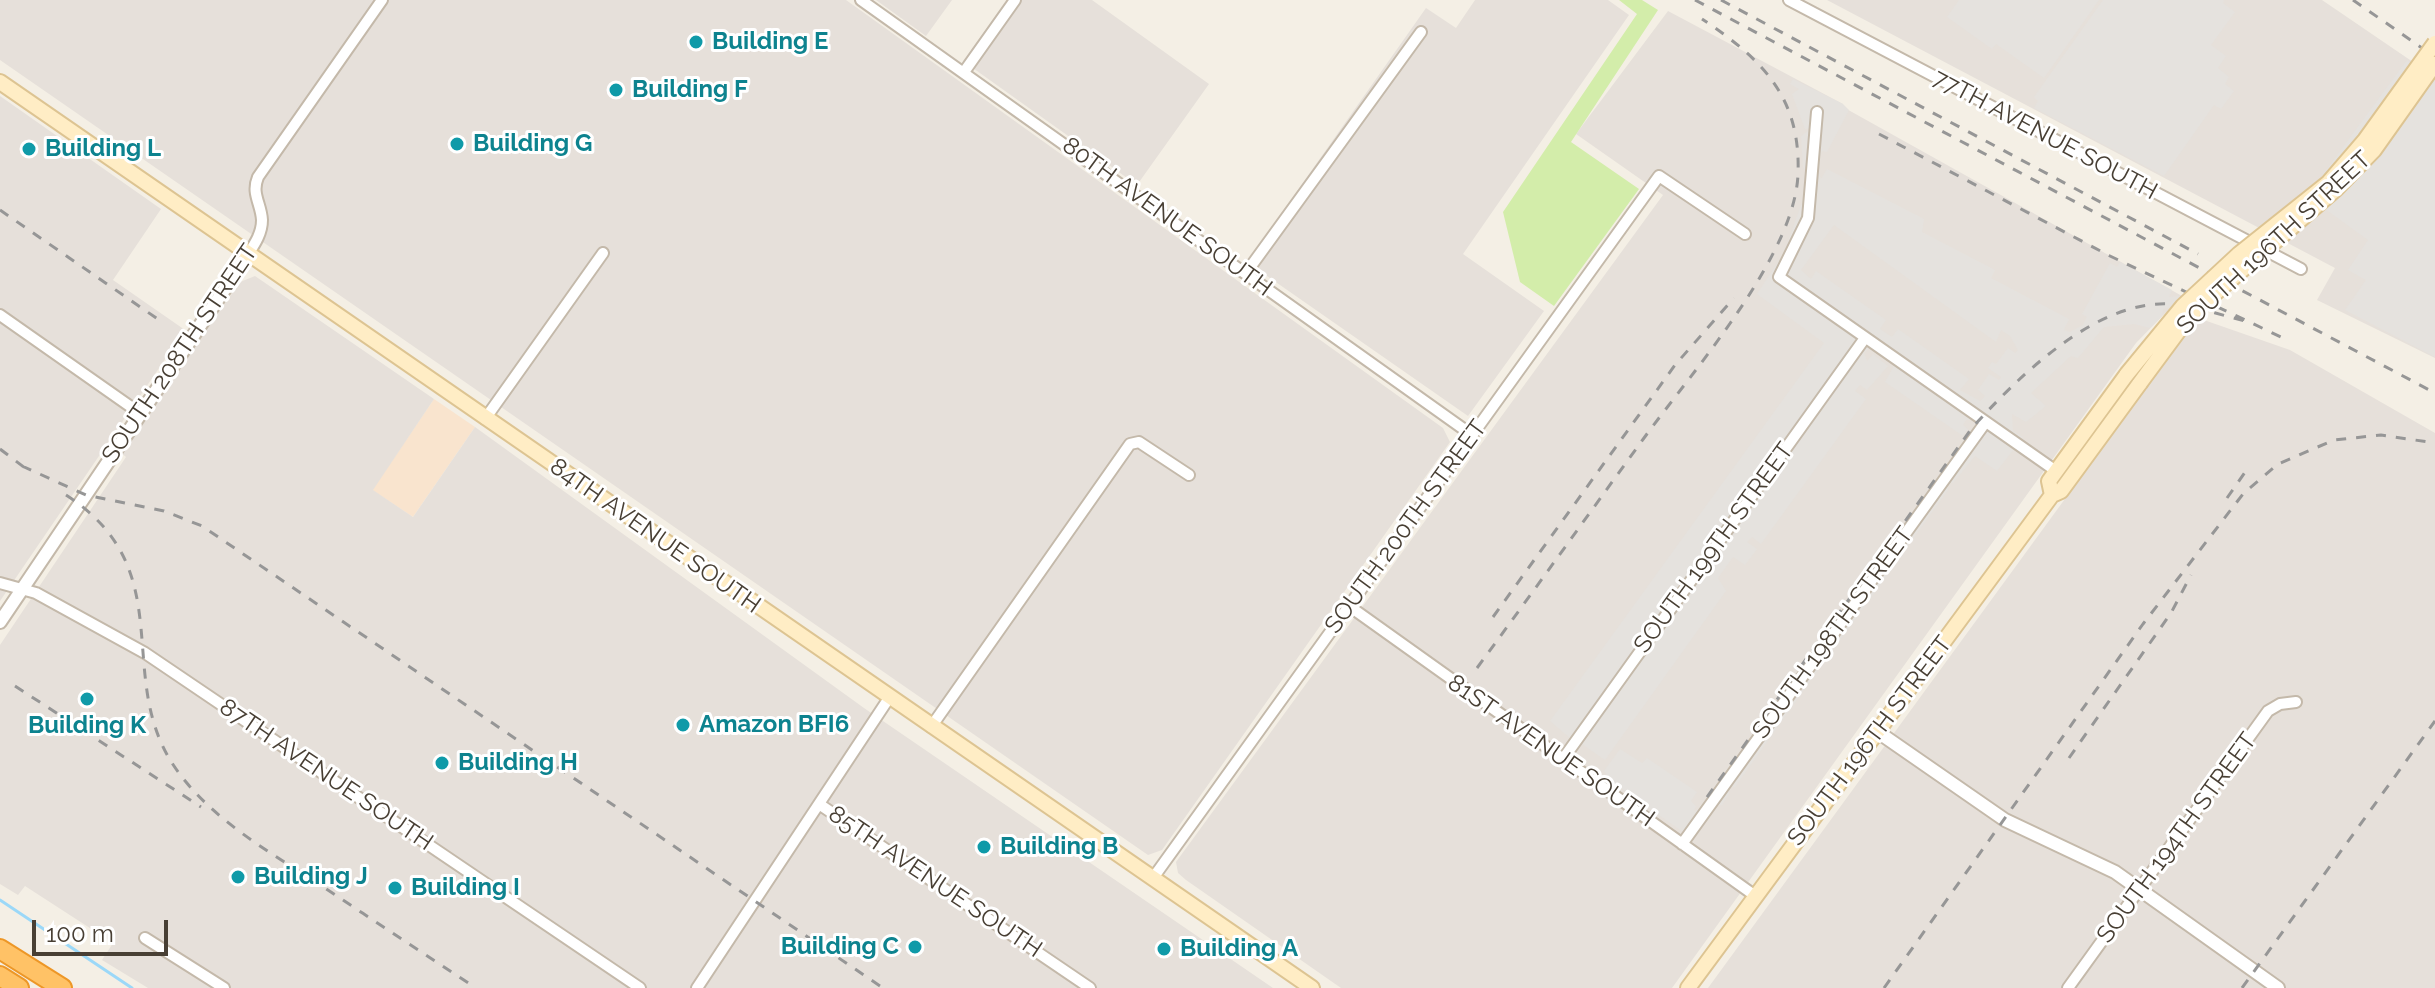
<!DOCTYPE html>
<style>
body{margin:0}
#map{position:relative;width:2435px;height:988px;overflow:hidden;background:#f4efe5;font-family:Raleway,sans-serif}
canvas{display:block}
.scale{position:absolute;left:32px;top:920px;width:136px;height:36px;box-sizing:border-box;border:4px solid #483f34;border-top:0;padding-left:10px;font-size:24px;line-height:28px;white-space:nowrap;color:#483f34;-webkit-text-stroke:6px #fff;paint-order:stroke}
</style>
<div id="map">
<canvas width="2435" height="988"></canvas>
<div class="scale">100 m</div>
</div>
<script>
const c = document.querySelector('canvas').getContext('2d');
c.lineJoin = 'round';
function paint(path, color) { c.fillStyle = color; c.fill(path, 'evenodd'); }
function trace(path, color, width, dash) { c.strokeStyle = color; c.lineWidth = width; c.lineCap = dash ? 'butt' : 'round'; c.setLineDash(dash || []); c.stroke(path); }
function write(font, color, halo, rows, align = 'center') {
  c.font = font + ' Raleway,sans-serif'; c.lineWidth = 6; c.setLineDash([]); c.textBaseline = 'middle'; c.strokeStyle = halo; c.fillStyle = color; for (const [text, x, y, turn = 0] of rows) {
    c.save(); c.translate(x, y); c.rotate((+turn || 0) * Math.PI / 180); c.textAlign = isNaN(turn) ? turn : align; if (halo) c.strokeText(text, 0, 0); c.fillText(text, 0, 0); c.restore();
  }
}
paint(new Path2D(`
 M434,399L475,427L413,517L372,490Z`), '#f9e4ce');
paint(new Path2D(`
 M0,0H846L1443,428L1450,442L1162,850L1148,855L0,60Z
 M876,0H952L926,36Z
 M1007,0H1092L1209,84L1137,185L963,61Z
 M1475,0H1608L1629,15L1463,254L1544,311L1468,416L1247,262L1426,8L1456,28Z
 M1827,0H2322L2435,77V358L2317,300L2335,268Z
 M1668,11L1843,104V107L2182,296L2136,343L1672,988H1341L1186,880L1178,873L1176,862L1663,195L1576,134Z
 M0,96L161,209L113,280L185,330L0,601Z
 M255,276L434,399L373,490L413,517L475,427L864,708L1273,988H148L102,960L113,943L25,886L18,895L0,884V645L126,457L121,453L240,282Z
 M2201,319L2290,350L2435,433V988H1708L2178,344Z`), '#e6e0da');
paint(new Path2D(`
 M1619,0H1642L1658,10L1571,142L1639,189L1554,306L1520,282L1503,212L1637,14Z`), '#d3edaa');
paint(new Path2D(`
 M1959,0H2099L2044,78L1996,44L1992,49L1947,17Z
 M2103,0H2224L2223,3L2235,12L2211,45L2226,56L2218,68L2229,77L2225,84L2234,91L2221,109L2214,105L2164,176L2034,108L2038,101L2034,97Z
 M2407,60L2435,80V357L2345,310L2366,280L2348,270L2368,240L2307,196Z
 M1793,79L1843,104L1849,110L1827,152L1822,151L1816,164L1821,179L1827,169L1924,219L1922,232L1995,270L1991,278L2069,319L2064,330L2070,332L2083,325L2087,317L2082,314L2110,263L2117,267L2120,262L2172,290L2169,297L2182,296L2171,307L2163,309L2162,316L2150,328L2134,324L2104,327L2078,358L2071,356L2031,393L2046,406L2026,422L2012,414L2013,431L2023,437L1997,471L1975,456L1953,483L1947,481L1948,490L1862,610L1855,608L1857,617L1824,662L1819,658L1820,667L1735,787L1728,785L1729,794L1722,805L1713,806L1690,837L1611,781L1604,771L1620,749L1642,763L1647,758L1697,792L1691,801L1696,806L1694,811L1704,807L1977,428L1973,420H1966L1963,425L1968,429L1963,436L1885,382L1895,364L1873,348L1868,349L1864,353L1867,361L1873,354L1888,366L1867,390L1860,385L1855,391L1866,399L1761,544L1752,537L1747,542L1757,549L1745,565L1733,557L1718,578L1726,591L1605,760L1582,744L1579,746L1550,721L1824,343L1757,294L1784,253L1801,205L1807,201L1810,176L1803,167L1801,136L1812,128L1805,129L1792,94L1799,89L1790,84ZM1834,225L1996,342L2001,330L2010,336L2018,350L2015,353L2008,348L1996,364L1992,362L1988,368L2001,377L1999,380L1989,374L1978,390L1985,396L1980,401L1960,390L1969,379L1898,329L1892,337L1880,329L1886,320L1816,271L1811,279L1801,270Z`), '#e5e2de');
trace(new Path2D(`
 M0,900L132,988`), '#9bd8f8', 3);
const minor = new Path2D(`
 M861,0L1472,435
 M1789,0L2301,269
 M964,72L1015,0
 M1817,112L1808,218L1779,277L2056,471
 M247,256C254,245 262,234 262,220C261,203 251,194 258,177L382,0
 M1246,273L1421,32
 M0,315L141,414
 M485,419L603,253
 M0,583L36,593L145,653L640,988
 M1349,606L1754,895
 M931,727L1130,444L1139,442L1189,475
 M1563,759L1865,338
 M819,804L1090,988
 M1682,844L1985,423
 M1153,878L1659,176L1745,234
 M145,938L224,988
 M697,988L889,698
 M2068,988L2268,711L2280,704L2296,702`);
const tertiary = new Path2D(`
 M0,622L247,256
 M1878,732L2005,820L2115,872L2278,988`);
const secondary = new Path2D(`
 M0,82L1312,988
 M2052,495L2049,481L2127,374
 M1688,988L2052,495L2061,491L2140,383`);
const motorway = new Path2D(`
 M0,949L62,988
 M0,976L19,988`);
trace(minor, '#c4b9aa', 14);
trace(tertiary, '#c4b9aa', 16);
trace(secondary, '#ddc492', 18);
trace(motorway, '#ed9727', 22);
trace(minor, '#fff', 10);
trace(tertiary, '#fff', 12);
trace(secondary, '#ffedc5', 14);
trace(motorway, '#ffc266', 18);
trace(new Path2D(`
 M1695,0L2435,393
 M1721,0L2198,254
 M2353,0L2435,57
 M1879,134L2110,256L2281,337
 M0,210L162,322
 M0,449L29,471
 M22,466L86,495L164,511L202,526L883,988
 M66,495C182,570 113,675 174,766C209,818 268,851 319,884C371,919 423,953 476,988
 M2227,498L2248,468
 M1493,617L1675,365L1734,298
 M1477,668C1533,592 1588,515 1644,438C1692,372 1795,256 1798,174C1801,97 1762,59 1702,19
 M15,686L201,807
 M2069,758L2171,613L2191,575
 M1707,797L1972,428C2017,378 2096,299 2171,304C2196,306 2224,316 2249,322
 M1884,988L2143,624L2243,494L2278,464L2334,440L2381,435L2435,443
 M2242,988L2435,721`), '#969696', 3, [10, 10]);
const secondaryBridge = new Path2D(`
 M2127,374L2183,306L2239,254L2328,183L2365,140L2435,43
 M2140,383L2191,314L2336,189L2374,150L2435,64`);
trace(secondaryBridge, '#ddc492', 18, []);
trace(secondaryBridge, '#ffedc5', 14);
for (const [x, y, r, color] of [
 [696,42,8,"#0f9aa8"],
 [616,90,8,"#0f9aa8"],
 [457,144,8,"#0f9aa8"],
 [29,149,8,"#0f9aa8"],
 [87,699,8,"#0f9aa8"],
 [683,725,8,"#0f9aa8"],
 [442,763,8,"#0f9aa8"],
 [984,847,8,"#0f9aa8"],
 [238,877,8,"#0f9aa8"],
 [395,888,8,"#0f9aa8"],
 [915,947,8,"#0f9aa8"],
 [1164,949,8,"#0f9aa8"]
]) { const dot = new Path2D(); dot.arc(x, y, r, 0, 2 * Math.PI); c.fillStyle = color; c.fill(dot); trace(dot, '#fff', 3); }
write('bold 24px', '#0d838f', '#fff', [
 ["Building E",712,42],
 ["Building F",632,90],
 ["Building G",473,144],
 ["Building L",45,149],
 ["Amazon BFI6",699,725],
 ["Building K",87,726,"center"],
 ["Building H",458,763],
 ["Building B",1000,847],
 ["Building J",254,877],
 ["Building I",411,888],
 ["Building C",899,947,"right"],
 ["Building A",1180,949]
], 'left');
write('24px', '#483f34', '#fff', [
 ["77TH AVENUE SOUTH",2045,135,28],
 ["80TH AVENUE SOUTH",1167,217,36],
 ["SOUTH 196TH STREET",2274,243,-43],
 ["SOUTH 208TH STREET",180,354,-56],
 ["SOUTH 200TH STREET",1406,527,-54],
 ["84TH AVENUE SOUTH",655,536,35],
 ["SOUTH 199TH STREET",1714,548,-54],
 ["SOUTH 198TH STREET",1833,633,-54],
 ["SOUTH 196TH STREET",1870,741,-53],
 ["81ST AVENUE SOUTH",1551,751,35],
 ["87TH AVENUE SOUTH",326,775,34],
 ["SOUTH 194TH STREET",2177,838,-54],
 ["85TH AVENUE SOUTH",935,882,34]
]);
</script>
